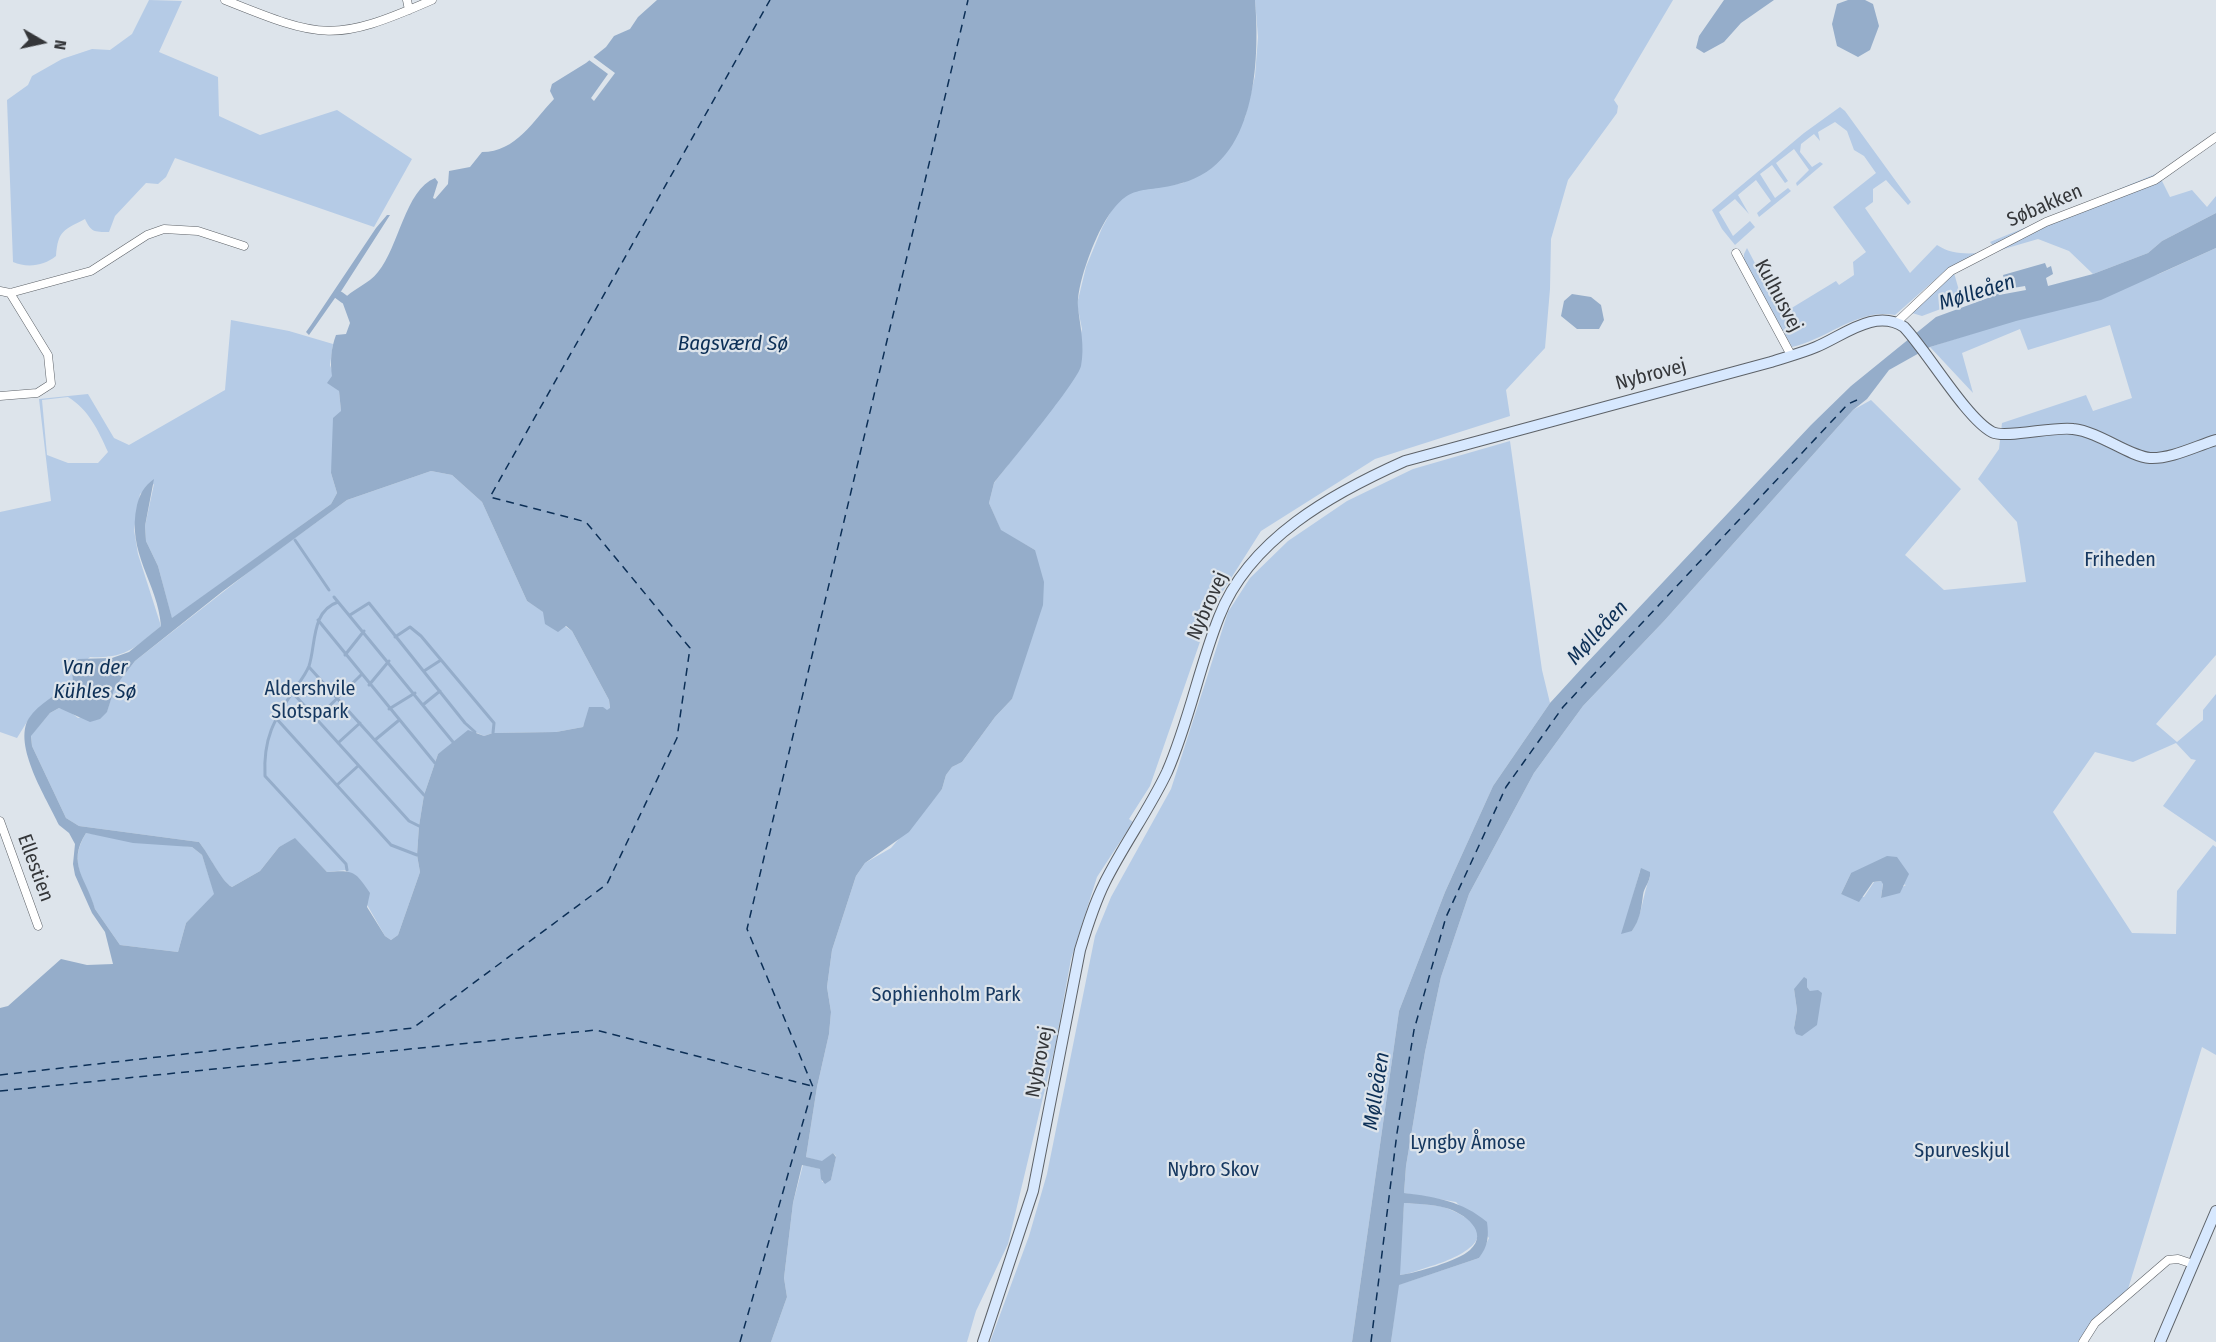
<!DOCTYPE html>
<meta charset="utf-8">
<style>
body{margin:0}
#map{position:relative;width:2216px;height:1342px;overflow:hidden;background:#dde4eb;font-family:"Fira Sans Condensed",sans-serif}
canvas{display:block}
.north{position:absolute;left:12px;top:12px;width:60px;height:60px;-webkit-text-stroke:4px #dde4eb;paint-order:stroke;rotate:99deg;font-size:16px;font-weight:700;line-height:24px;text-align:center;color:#343639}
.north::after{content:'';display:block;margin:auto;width:21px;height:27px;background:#343639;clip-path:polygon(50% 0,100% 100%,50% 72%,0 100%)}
</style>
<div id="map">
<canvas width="2216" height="1342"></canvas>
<div class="north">N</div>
</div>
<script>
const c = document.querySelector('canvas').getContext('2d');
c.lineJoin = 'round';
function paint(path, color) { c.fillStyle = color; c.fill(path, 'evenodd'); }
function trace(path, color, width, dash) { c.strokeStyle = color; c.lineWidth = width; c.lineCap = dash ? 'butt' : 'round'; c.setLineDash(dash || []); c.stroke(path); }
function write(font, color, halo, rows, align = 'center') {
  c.font = font + ' "Fira Sans Condensed",sans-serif'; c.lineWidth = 4.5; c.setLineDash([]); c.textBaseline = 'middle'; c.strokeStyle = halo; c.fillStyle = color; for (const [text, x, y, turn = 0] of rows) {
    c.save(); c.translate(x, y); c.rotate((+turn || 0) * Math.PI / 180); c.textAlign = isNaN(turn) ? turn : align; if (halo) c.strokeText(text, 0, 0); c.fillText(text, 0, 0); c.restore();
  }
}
paint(new Path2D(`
 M149,0L182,1L159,52L218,77L219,116L260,135L337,110L412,159L374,227L175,158L166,177L158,184L146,183L115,216L109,232C94,232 91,232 85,219C64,230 58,230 56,256C44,266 27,268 13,262L7,100L28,85L32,76L62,59L92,49L110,50L132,34Z
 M1255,0H1673L1614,100L1618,106L1617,113L1568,180L1551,239L1550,289L1545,348L1506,390L1510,416L1375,459L1261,531L1211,610L1150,786L1129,819L1133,822L1097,877L1071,959L1055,1047L1008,1244L976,1311L967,1342H771L787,1297L784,1278L793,1203L803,1165L821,1169L822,1182L831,1180L836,1156L833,1153L823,1162L806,1157L817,1087L829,1034L831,1012L827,987L832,950L856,876L865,863L891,848L942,789L946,775L952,767L962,762L995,717L1012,699L1035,550L1001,531L989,503L994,483L1067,388L1082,329L1077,304L1086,267L1102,228L1115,204L1132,191L1183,183L1245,118L1255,76L1258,37Z
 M1840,107L1845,111L1911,202L1908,205L1886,180L1873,189V202L1865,208L1910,273L1937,245C1951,254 1964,254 1980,253L1946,270L1895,315C1858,308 1828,339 1792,347L1744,261V254L1747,248L1758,269L1790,309L1836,281L1839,285L1854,275L1853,262L1866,252L1833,207L1876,173L1864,156L1854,150L1847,131L1835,122L1818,132L1820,141L1814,134L1801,144L1800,152L1812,167L1820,162L1823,164L1797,186L1796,183L1809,170L1794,149L1776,163L1788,181L1785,183L1772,165L1760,174L1775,198L1788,188L1791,191L1759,217L1757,213L1771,201L1756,180L1738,195L1749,214L1735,199L1719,212L1733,236L1750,221L1755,227L1735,245L1722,229L1712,210L1804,133Z
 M2158,173L2170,197L2192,190L2207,207L2216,196V213L2162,241L2148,253L2093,274L2069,251L2038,239L1997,251L1990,242Z
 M2216,248V655L2156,724L2177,742L2203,720V710L2216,694V842L2163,806L2196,760L2191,759L2176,743L2133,762L2095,752L2053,812L2132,933L2176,934L2177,891L2213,845L2216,847V1055L2202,1047L2128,1289L2090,1324L2078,1342H1391L1398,1285L1479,1258L1489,1238L1456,1202L1404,1193L1406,1166L1425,1052L1441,977L1469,894L1534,773L1583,706L1664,621L1853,410L1871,400L1961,489L1905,555L1944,590L2026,582L2017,522L1978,479L1999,449L2002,423L2086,395L2093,411L2132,398L2110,325L2028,350L2020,329L1962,353L1973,393L1930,347L2159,274ZM1640,871L1650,877C1642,896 1643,914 1632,931L1626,921ZM1851,873L1906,885L1881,898L1883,883L1881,881L1874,882L1864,897L1841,894ZM1807,987L1810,991L1794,1028L1797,1010L1794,989Z
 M1954,273L1962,301L1922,316L1912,313L1950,274Z
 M231,320L289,331L333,344L330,365L339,391L341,411L331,473L337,493L331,504L172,619L158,566L146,541L145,526L154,484L140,494L134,530L138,554L161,626C135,648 125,659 90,657L72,673L73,683L30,717L17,738L0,732V512L51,501L39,399L88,394L114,438L129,445L225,390ZM68,397C89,410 98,430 108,452L98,463H68L47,455L42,400Z
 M1510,441L1542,670L1550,703L1493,786L1445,892L1399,1011L1352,1342H990L1029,1236L1047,1174L1095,936L1111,897L1171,789L1228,612L1250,578L1288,541L1347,501L1413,469Z
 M431,471L452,475L482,502L527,601L572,631L609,700L610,709L584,724L583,727L556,732L493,733L484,736L475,732L438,754L424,795L419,826L417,855L420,872L398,935L391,940L385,936L347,870L327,872L295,839L279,847L260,871L232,887C221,882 209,854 199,842L79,826L66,818L32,746L31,735L50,713L59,708L69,711L78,718L107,711L115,687L135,661L255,567L347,500Z
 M86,833L192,847L202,855L215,895L186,923L178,952L120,945L95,909C85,879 67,864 86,833Z
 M1404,1203C1418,1204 1436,1204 1449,1209C1503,1232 1471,1253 1435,1265C1423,1268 1411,1274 1399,1275Z`), '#b5cbe6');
paint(new Path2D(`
 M657,0H1255C1260,63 1256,163 1182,183C1141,195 1129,180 1103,225C1093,242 1076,287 1078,307C1080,326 1085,346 1081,366C1078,381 1008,465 994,483L989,503L1001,530L1035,550L1044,582L1043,605L1012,699L995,717L962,762L952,767L946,775L942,789L909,832L865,863L856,876L832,950L827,987L831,1012L829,1034L817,1087L806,1157L822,1161L833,1153L836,1157L831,1180L825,1184L821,1179L820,1169L802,1165L793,1203L784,1278L787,1297L771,1342H0V1008L8,1006L61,959L87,965L113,964L105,932L92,913L75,875L73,864L75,844L69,833L59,825C47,799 12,745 29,718C38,704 59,693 73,683L72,673L78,659L112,658L129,652L161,626C158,583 126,553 137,505C140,494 144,486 154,479L145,526L146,541L158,566L172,618L331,504L337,493L331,473L333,418L341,411L339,391L327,383L332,376C330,362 331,348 336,335L346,334L350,323L342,301C352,289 369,284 378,272C399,247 405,190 435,178L438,182L433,198L435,199L448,184L449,171L470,167L482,152C516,152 533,121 554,99L550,91L552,84L586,63L606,47L614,36L630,29L638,17ZM431,471L452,475L482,502L527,601L543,612L545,624L558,632L566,626L572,631L609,700L610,708L607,710L603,707H589L583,727L556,732L493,733L484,736L468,730L438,754L424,795L419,826L417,855L420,872L398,935L391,940L385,936L367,907L370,893C355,871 354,870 327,872L295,838L279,847L260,871L232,887C221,881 209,854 199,842L79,826L66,818L32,746L31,736L50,713L59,708L90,722L100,719L107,712L115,687L135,661L223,591L347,500ZM86,833L133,843L192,847L202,855L214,894L186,923L178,952L120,945L95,909C87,879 66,864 86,833Z
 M1724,0H1774L1741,23L1724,42L1704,53L1696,48L1699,36Z
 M1848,0H1865L1873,4L1879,26L1870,50L1858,57L1837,46L1832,24L1837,4Z
 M2216,213V248L2101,300L2016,321L1930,347L1889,370L1867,399L1853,410L1664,621L1583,706L1534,773L1469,894L1441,977L1425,1052L1406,1166L1404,1193C1436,1197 1462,1201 1487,1222C1489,1237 1488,1246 1479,1258L1399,1285L1391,1342H1352L1399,1011L1445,892L1493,786L1550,703L1583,667L1811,425L1851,386L1936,317L1988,298L1985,284L1996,281L1999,295L2026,290L2025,286L2007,289L2003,275L2045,263L2047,268L2051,266L2053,274L2046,278L2048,286L2093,274L2148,253L2162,241ZM1404,1203C1418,1204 1433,1204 1446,1208C1464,1213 1490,1232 1470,1250C1458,1261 1416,1273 1400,1275Z
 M387,215H390L340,293L342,295L338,299L335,298L309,335L306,332L311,325L376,228Z
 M1572,294L1591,297L1601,305L1604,320L1599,329H1577L1561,316L1564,301Z
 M1887,856L1897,857L1909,874L1900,893L1881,898L1883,884L1881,881L1873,882L1859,902L1841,894L1851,873Z
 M1641,868L1650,872C1651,881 1644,887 1643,895C1641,910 1640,919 1632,931L1621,934Z
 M1804,977L1807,979V987L1810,991L1818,990L1822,993L1817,1025L1802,1036L1796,1034L1794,1028L1797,1010L1794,989Z`), '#95adca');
paint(new Path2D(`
 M592,56L615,73L594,101L591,98L608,74L589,60Z`), '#dde4eb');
trace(new Path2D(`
 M295,540L329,590
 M334,597L453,742
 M338,602C311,611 316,645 309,666C306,674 299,683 294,690C274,720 263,738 265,776L346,864L347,870
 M350,615L369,603L465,723L475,732
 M318,620L435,763
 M395,637L410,627L421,636L494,723L493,733
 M345,655L364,631
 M309,667L424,795
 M424,671L441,660
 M369,685L389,661
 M292,692L409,821L419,826
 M424,704L440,691
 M389,709L415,693
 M275,717L391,845L417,855
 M316,719L361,675
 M375,740L398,721
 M338,743L360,723
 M337,785L358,766`), '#95adca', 3);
trace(new Path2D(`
 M340,296L344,299`), '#95adca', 9);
trace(new Path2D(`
 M0,1075L413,1028L607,884L677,738L690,648L586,522L490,497L770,0
 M0,1091L596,1030L812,1086
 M740,1342L813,1087L747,929L968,0
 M1371,1342L1397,1133L1414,1030L1446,917L1506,787L1563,707L1848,404L1857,400`), '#0c2f56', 1.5, [8, 6]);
const street = new Path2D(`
 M225,0C322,39 334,43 432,0
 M407,0L409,10
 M1736,253L1791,355
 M0,291L10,293L91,271L147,235L164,229L198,231L244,246
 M1897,322L1951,271L2046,222L2155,180L2216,137
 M0,396L37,393L51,384L48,355L10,293
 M0,821L38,926
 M2083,1342L2095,1323L2168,1260L2178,1259L2193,1264`);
const secondary = new Path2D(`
 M983,1342L1033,1191L1080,950C1087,927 1094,904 1105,882C1124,844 1149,810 1167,772C1189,722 1199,667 1219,617C1249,539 1333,493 1405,461L1771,362C1786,357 1802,353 1816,347C1843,336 1875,308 1904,327C1927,351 1966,418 1992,432C2005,439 2054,426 2073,429C2100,432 2128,456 2150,458C2171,459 2196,446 2216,440
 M2160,1342L2216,1211`);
trace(street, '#5d6268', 9);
trace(secondary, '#5d6268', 12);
trace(street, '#fff', 8);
trace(secondary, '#d7e8fe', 10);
write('20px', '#343639', '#dde4eb', [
 ["Søbakken",2045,206,-23],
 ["Kulhusvej",1778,296,62],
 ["Nybrovej",1651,375,-15],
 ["Nybrovej",1208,606,-66],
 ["Ellestien",35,868,70],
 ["Nybrovej",1040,1062,-79]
]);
write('20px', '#163860', '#dde4eb', [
 ["Friheden",2120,560],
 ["Aldershvile",310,689],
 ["Slotspark",310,712],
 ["Sophienholm Park",946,995],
 ["Lyngby Åmose",1468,1143],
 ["Spurveskjul",1962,1151],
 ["Nybro Skov",1213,1170]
]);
write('italic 21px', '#0c2f56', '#dde4eb', [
 ["Mølleåen",1977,293,-17],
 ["Bagsværd Sø",733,344],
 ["Mølleåen",1598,633,-47],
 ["Van der",95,668],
 ["Kühles Sø",95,692],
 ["Mølleåen",1377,1091,-81]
]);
</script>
